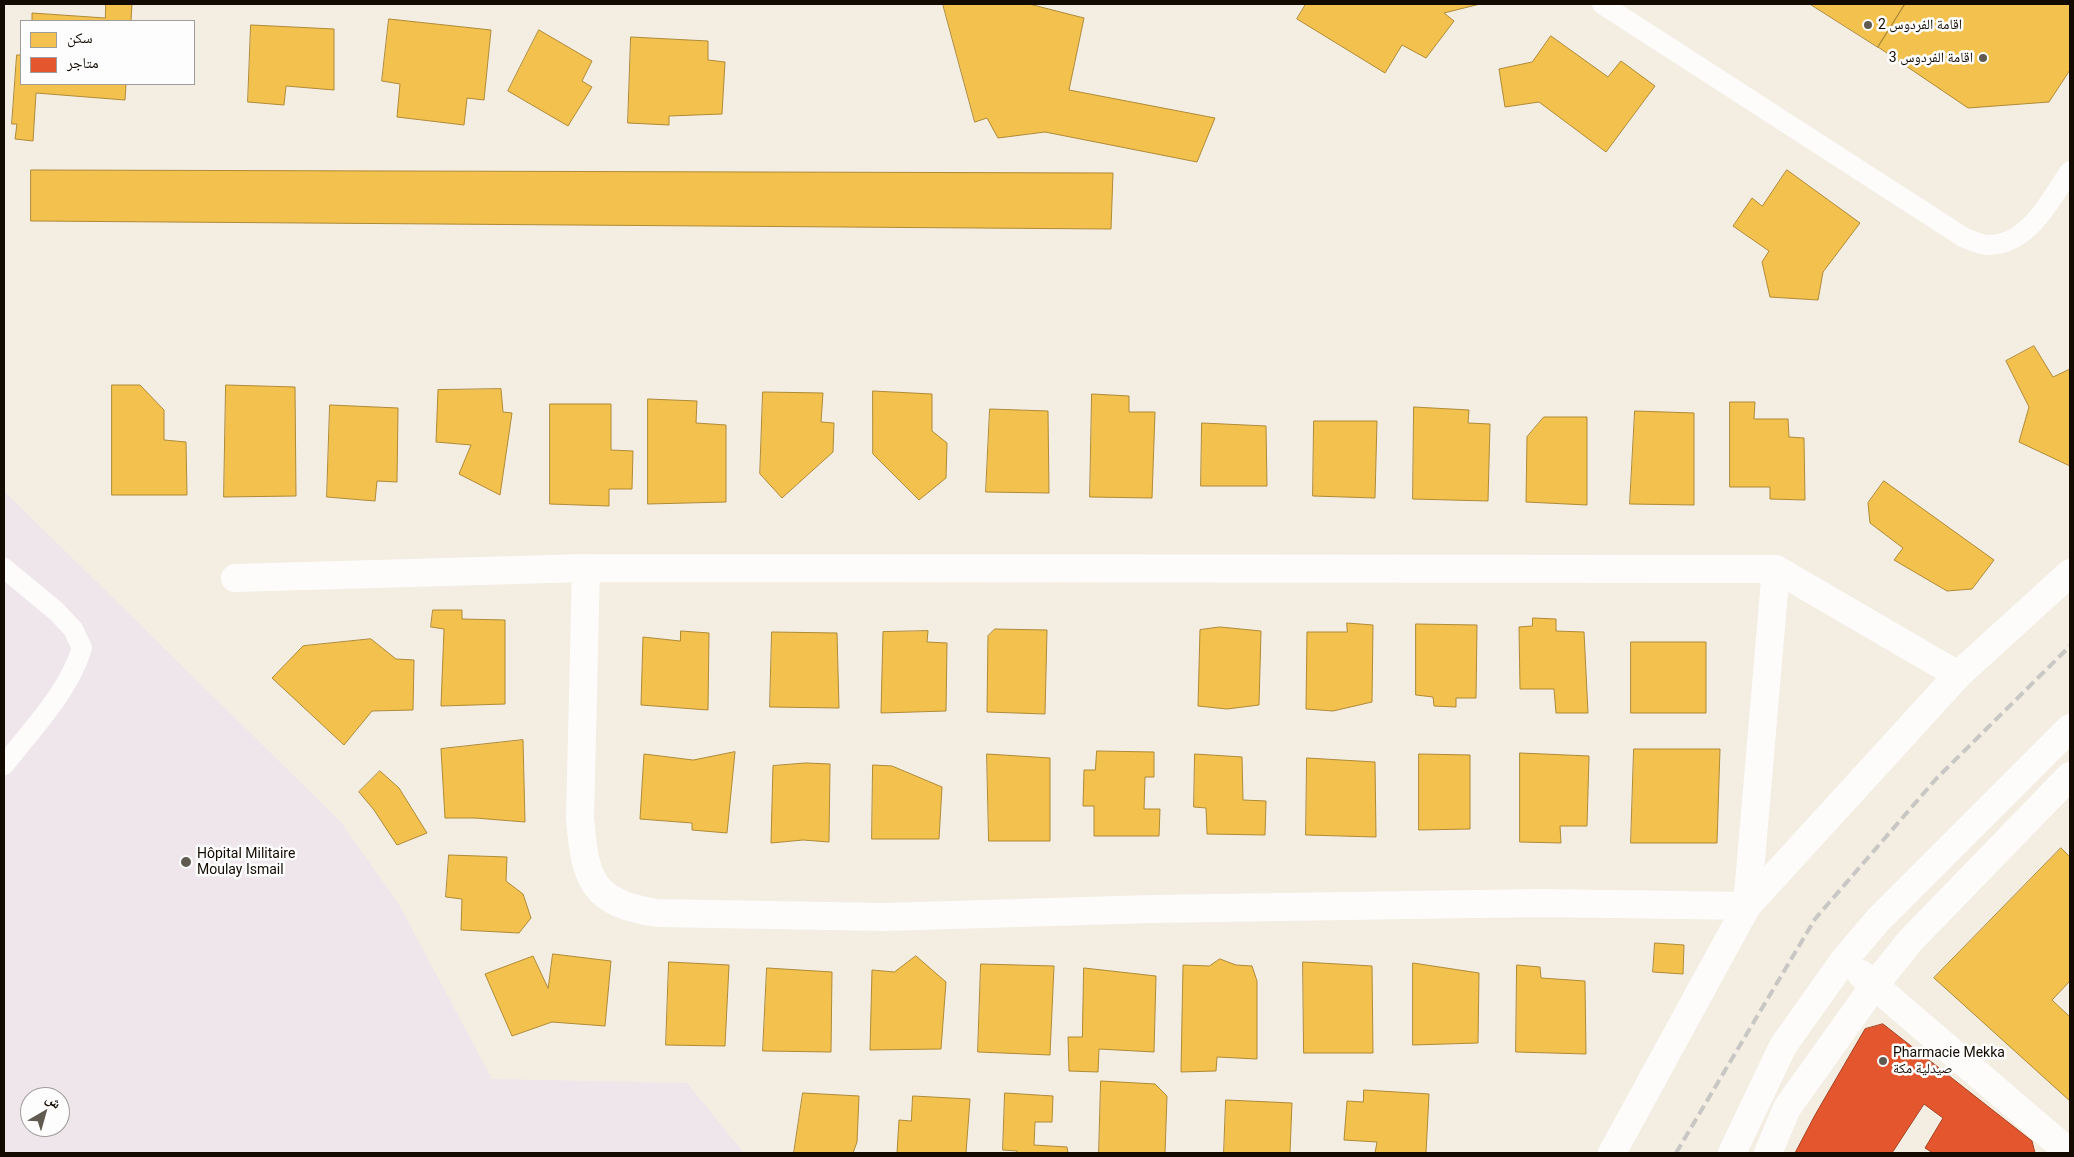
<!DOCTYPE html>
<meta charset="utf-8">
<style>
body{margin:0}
#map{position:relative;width:2074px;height:1157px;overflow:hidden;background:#f3ede2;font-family:Roboto,"Noto Naskh Arabic",sans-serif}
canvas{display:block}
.frame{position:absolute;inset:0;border:5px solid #130b02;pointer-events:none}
.legend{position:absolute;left:20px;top:20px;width:175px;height:65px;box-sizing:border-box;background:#fdfdfd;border:1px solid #9f9c99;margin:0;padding:6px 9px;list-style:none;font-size:15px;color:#130b02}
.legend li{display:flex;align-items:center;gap:10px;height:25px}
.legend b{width:25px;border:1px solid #9f9c99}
.north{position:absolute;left:20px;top:1087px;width:50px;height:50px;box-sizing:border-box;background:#fdfdfd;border:1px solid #9f9c99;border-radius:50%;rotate:38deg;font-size:14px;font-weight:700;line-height:20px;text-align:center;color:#130b02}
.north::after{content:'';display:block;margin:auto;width:18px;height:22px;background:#615a50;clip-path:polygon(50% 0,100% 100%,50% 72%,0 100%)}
</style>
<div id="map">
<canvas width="2074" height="1157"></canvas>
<div class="frame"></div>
<ul class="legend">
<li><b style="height:14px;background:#f2c14e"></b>سكن</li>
<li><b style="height:14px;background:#e4572e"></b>متاجر</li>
</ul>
<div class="north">ش</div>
</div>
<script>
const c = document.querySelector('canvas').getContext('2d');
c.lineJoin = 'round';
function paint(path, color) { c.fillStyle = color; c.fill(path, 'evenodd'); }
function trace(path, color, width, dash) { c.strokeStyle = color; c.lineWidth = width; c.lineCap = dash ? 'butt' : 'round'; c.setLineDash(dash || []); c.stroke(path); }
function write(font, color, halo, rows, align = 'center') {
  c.font = font + ' Roboto,"Noto Naskh Arabic",sans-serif'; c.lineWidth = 5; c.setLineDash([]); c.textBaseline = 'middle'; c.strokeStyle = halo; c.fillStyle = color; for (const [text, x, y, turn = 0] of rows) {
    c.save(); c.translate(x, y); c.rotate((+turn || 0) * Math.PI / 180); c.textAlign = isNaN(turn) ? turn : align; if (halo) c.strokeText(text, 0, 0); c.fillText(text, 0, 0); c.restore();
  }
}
paint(new Path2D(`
 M4,491L340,821L398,903L492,1079L687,1083L744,1153H4ZM30,1097H60V1127H30Z`), '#efe6ec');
const homes = new Path2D(`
 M106,4H132L131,21H32V13L105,18Z
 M943,4H1029L1084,18L1069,90L1215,118L1197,162L1045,132L998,138L987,118L975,122Z
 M1306,4H1480L1444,13L1454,21L1426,58L1402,45L1385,73L1297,19Z
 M1810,4H1905L1878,47Z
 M1905,4H2070V70L2049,102L1968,108L1878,47Z
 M389,19L491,30L484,100L467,98L464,125L397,117L400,84L382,81Z
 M251,25L334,29V90L286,86L284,105L248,102Z
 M539,30L592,61L582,81L592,87L568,126L508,91Z
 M1551,36L1608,77L1621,61L1655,86L1606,152L1539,102L1505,107L1499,69L1532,62Z
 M631,37L708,41V60L725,62L722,114L669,116V125L628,123Z
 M17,55H21V84H126L125,100L36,93L33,141L15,139L17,124H12Z
 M31,170L1113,173L1111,229L31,221Z
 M1787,170L1860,223L1823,272L1818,300L1770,297L1762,262L1769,251L1733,226L1752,198L1762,206Z
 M2034,346L2053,377L2070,369V466L2019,442L2029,407L2006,361Z
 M112,385H140L164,410V440L186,442L187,495H112Z
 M226,385L295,387L296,496L224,497Z
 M501,389L503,412L512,413L500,495L459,474L471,445L436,442L438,390Z
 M873,391L932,394V431L947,443L946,478L919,500L873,454Z
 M763,392L823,393L821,422L834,423L833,452L782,498L760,474Z
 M1092,394L1129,396V412H1155L1152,498L1090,497Z
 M648,399L697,401L696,423L726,425V502L648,504Z
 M1730,402H1755L1754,419H1788L1789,437L1804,438L1805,500L1770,499V487H1730Z
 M550,404H611V450L633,451L632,489H609V506L550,504Z
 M330,405L398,408L397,482L377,481L375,501L327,497Z
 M1414,407L1469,410L1468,423L1490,424L1488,501L1413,499Z
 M990,409L1048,411L1049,493L986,492Z
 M1635,411L1694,413V505L1630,504Z
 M1544,417H1587V505L1526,502L1527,437Z
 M1314,421H1377L1375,498L1313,496Z
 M1202,423L1266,426L1267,486H1201Z
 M1884,481L1994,560L1972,589L1947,591L1894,560L1903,548L1870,523L1868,503Z
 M433,610H462V619L505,620V704L441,706L444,629L431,627Z
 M1533,618L1556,619V631L1584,632L1588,713H1556L1554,689H1520L1519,627L1532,626Z
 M1347,623L1373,625L1372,702L1333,711L1306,709L1307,632H1347Z
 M1416,624L1477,625L1476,698H1456V707L1434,706L1433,697L1416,695Z
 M1220,627L1261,631L1259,705L1227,709L1198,706L1200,630Z
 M995,629L1047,630L1045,714L987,712L988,636Z
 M681,631L709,633L708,710L641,705L643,637L680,641Z
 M928,631L927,642L947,643L946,711L881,713L883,632Z
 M772,632L837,633L839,708L770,707Z
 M371,639L396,659L414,660L413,710L372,711L344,745L272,678L303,646Z
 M1631,642H1706V713H1631Z
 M523,740L525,822L475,818H445L441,749Z
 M1634,749H1720L1717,843H1631Z
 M1097,751L1154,752V777H1145L1144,809H1160L1159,836H1094V806H1083L1084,770H1095Z
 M735,752L727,833L692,830V823L640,819L644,754L693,760Z
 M1520,753L1589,756L1587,826H1560L1561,843L1520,842Z
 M987,754L1050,758V841H989Z
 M1195,754L1242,757L1243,800L1266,801L1265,835L1207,834L1206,808L1194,807Z
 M1419,754L1470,755V829L1419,830Z
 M1307,758L1375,762L1376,837L1306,835Z
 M806,763L830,764L829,842L803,840L771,843L773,766Z
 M873,765L892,766L942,787L939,839H872Z
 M380,771L399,788L427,833L397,845L374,810L359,792Z
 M2061,848L2070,857V981L2052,1000L2070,1017V1101L1934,978Z
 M449,855L507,857L506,881L523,894L531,918L519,933L461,930L462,899L446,897Z
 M1655,943L1684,945L1683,974L1653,972Z
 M553,954L611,961L605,1026L552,1022L512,1036L485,974L533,956L548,988Z
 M916,956L946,982L941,1049L870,1050L872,970L894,972Z
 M1220,959L1236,965L1252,966L1257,981V1059L1217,1057L1216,1071L1181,1072L1183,965L1209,966Z
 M669,962L729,965L725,1046L666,1045Z
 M1303,962L1372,966L1373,1053H1304Z
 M1413,963L1479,973L1478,1043L1413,1045Z
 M981,964L1054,966L1050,1055L978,1052Z
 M1517,965L1540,967L1541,978L1585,981L1586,1054L1516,1052Z
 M767,968L832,972L831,1052L763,1051Z
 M1084,968L1156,976L1154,1052L1099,1049L1098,1072L1069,1071L1068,1037H1082Z
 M1101,1081L1155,1084L1167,1096L1165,1153H1099Z
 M1364,1090L1429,1094L1426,1153H1375L1377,1142L1344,1140L1347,1101L1363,1102Z
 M803,1093L859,1096L857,1142L853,1153H794Z
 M1005,1093L1053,1096L1052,1122H1035L1034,1145L1067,1147L1068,1153H1017V1151L1003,1150Z
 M913,1096L970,1099L966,1153H897L899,1120L911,1121Z
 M1226,1100L1292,1103L1290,1153H1224Z`);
paint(homes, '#f2c14e');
trace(homes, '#af8a37', 1);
const shops = new Path2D(`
 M1883,1024L2032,1141L2035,1153H1933L1925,1148L1943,1118L1924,1104L1892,1153H1795L1815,1115L1865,1029Z`);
paint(shops, '#e4572e');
trace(shops, '#a54021', 1);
trace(new Path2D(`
 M1602,4L1963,237C1970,240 1981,245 1988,245C2029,245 2050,200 2070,171
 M4,568L56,611L73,629L82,648C68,693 32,729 4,765`), '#fdfcfb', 20);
trace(new Path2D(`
 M586,568L580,818C585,879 591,903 657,913L885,917L1152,909L1542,903L1747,906L1776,569
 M235,578L586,568L1776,569L1958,675
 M1861,974L2070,1153
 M1612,1153L1747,906L1958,675L2070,573
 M1732,1153L1783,1046L1844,960L1878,920L2070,728
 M1768,1153L1787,1108L1874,986L1910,941L2070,776`), '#fdfcfb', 28);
trace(new Path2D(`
 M1676,1153L1815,919L1936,779L2070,646`), '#c8c7c3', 4, [10, 5]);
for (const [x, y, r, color] of [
 [1868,25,5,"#615a50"],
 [1983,58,5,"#615a50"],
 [186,862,6,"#615a50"],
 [1883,1061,5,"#615a50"]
]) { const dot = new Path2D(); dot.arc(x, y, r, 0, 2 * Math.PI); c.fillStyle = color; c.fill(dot); trace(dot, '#fdfdfd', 2); }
write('14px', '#130b02', '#fdfdfd', [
 ["اقامة الفردوس 2",1878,25],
 ["اقامة الفردوس 3",1973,58,"right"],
 ["Hôpital Militaire",197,854],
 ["Moulay Ismail",197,870],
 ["Pharmacie Mekka",1893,1053],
 ["صيدلية مكة",1893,1069]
], 'left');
</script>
